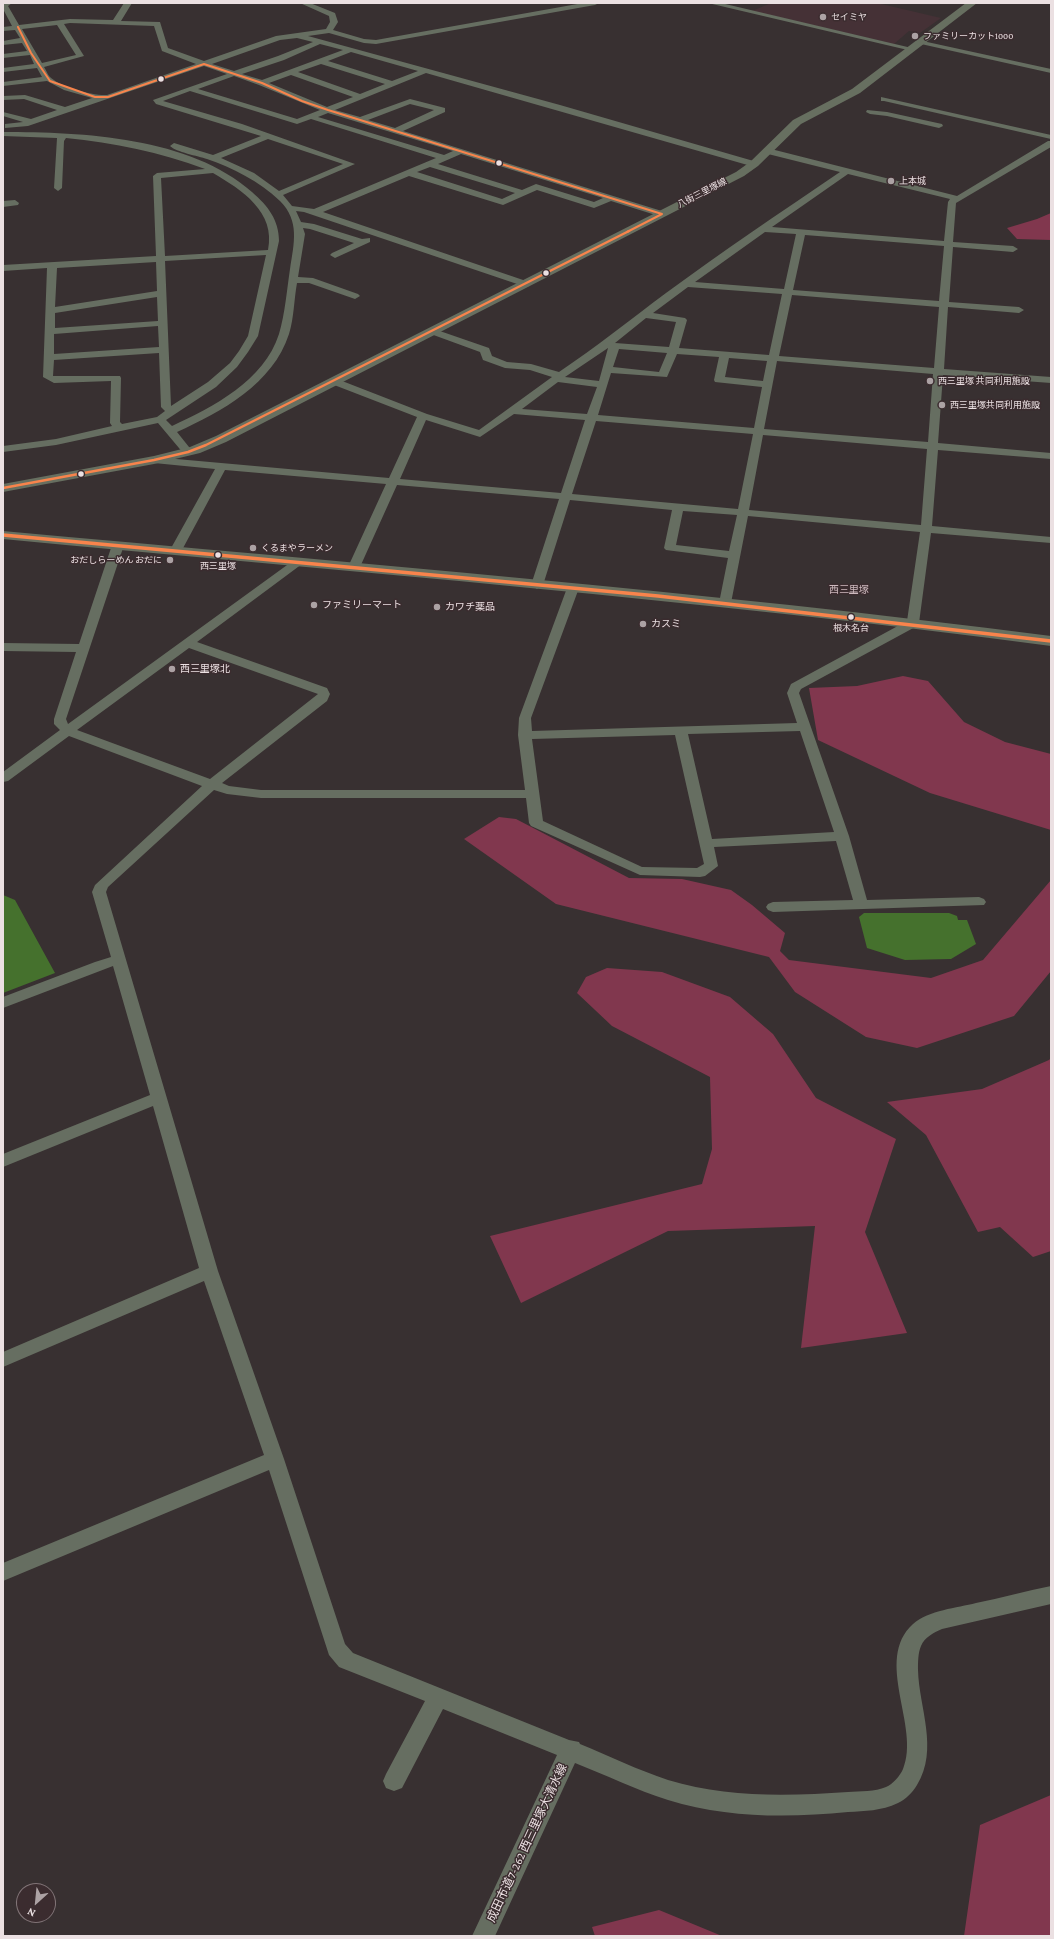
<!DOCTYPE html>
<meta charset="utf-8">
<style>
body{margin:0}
#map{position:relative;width:1054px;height:1939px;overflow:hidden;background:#383031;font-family:"Crimson Pro",serif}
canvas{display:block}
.frame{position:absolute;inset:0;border:4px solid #ebe0e2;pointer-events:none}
.north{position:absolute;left:16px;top:1883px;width:40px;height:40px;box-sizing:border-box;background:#3b2c2f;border:1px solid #817477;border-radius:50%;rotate:207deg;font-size:11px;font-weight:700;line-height:16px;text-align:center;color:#ebe0e2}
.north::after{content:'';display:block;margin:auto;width:14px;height:18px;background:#aca2a4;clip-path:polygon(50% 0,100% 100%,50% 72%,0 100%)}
</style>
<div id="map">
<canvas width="1054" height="1939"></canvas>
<div class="frame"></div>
<div class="north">N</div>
</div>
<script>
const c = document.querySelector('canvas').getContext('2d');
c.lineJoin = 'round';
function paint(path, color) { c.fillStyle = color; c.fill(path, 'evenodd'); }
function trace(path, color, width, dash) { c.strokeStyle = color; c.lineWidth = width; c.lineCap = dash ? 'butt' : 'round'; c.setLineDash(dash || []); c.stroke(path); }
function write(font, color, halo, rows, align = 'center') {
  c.font = font + ' "Crimson Pro","Noto Sans JP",serif'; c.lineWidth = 3; c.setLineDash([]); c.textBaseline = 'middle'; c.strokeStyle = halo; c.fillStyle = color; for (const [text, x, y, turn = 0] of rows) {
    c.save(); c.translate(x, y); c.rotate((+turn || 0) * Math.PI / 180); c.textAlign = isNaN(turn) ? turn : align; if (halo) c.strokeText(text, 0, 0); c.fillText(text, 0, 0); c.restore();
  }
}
paint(new Path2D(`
 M771,3H877L941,18L920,33L909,31L894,44L752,11Z`), '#453136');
paint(new Path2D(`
 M1051,213V240L1017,239L1007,228L1037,219Z
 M903,676L928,681L964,722L1005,742L1051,754V830L930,793L818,740L809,688L857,686Z
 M499,817L516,819L629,878L682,879L731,890L752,905L785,933L780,951L789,960L931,978L983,960L1051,880V971L1014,1016L917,1048L866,1037L795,992L769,957L556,904L464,839Z
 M607,968L662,972L730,997L773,1034L816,1098L896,1139L865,1232L907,1333L801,1348L815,1226L668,1231L521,1303L490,1236L702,1184L712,1149L710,1077L612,1026L577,993L586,977Z
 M1051,1058V1251L1033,1257L1000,1227L978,1232L926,1135L887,1102L982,1089L1049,1060Z
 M1051,1795V1936H964L980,1825Z
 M659,1910L722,1936H595L592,1927Z`), '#81374e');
paint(new Path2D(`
 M3,895L15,900L55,973L3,993Z
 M864,913H949L957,916L958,920H967L976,944L951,959L905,960L867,948L859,917Z`), '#45712d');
paint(new Path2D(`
 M3,3H12L8,6L19,25L70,19L113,20L124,3H132L121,21L160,22L168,48L204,61L276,36L326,29L330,22L329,16L300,3H310L335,13L338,22L333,30L364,39L376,40L583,3H599L595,5L376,44L364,43L329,33L308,36L560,105L757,162L758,164L754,167L751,166L426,73L335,110L360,117L410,99L445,108V112L403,131L665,212L666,214L662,217L611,201L594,208L537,190L503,205L409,176L323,212L529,282L531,284L529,286L526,287L304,212L296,211L301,222L314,224L362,239L370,238V242L335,258L330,255L332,253L354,243L310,229L303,228L305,234L298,277L313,278L358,294L360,296L355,299L309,283H297C294,299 294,318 289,334C273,384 221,412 177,432L193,452L192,454H184L158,423L56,445L3,452V446L56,439L112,426L110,423L111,381L54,383L43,377L47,268L3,271V265L156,256L153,176L157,173L205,169C160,152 114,143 66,138L64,141L62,188L58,191L54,188L57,138L3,136V132C83,132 190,137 252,192C268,206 279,220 279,241L258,336L248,352L237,367L216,387L166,420L172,426C213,407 264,381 279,334C285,314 287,289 290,269C294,243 300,221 280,201C259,181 233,168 207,159C198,156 176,152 170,146L174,143L213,155L261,136L156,104L153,100L227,74L204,66L28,126L5,128V124L23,122L3,116V112L31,119L57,110L24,99L3,100V96L25,95L65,107L92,98L64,90L47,81L3,86V82L42,77L37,68L3,72V68L34,64L30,55L3,58V54L27,51L22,43L3,45V41L20,38L15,30L3,31V27L12,26L3,9ZM70,23L154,26L162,51L196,64L107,95C93,96 59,87 49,76C47,73 46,70 44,67L84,56L64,24ZM57,25L76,55L42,63L22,29ZM297,38L313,42L278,56L234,71L212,64L280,40ZM320,44L343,50L262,80L242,74L284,60ZM351,52L418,71L392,81L328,61ZM321,64L385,84L360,94L298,72ZM291,75L353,97L327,107L269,83ZM234,76L259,85L320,110L297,119L198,89ZM190,91L297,124L311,119L436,158L314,209L292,206L283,195L355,164L242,124L163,101ZM410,104L434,110L395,128L368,120ZM328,113L453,151L444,155L318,117ZM268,139L343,164L279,191L254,173L221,158ZM461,154L603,198L594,202L536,184L522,190L438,164ZM430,167L515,193L502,199L417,172ZM213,173C242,190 276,212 268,250L165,256L161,178ZM266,255L248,336L239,351L230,363L208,382L171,406L165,261ZM156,262L157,291L55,307L57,268ZM157,297L158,321L55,328V313ZM158,326L159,347L54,354V334ZM159,353L161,407L165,411L157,417L122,424L120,422L121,378L120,376H53L54,360Z
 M708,3H721L916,49L912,51Z
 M918,40L1051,69V73L921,44H918Z
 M881,97L1051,135V139L884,101H881Z
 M867,110L887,112L942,124L943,126L939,128L887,116L870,114L866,112Z
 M1048,141H1051V147L956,203L953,242L1013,246L1018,249L1013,252L953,247L949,302L1019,307L1024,310L1019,313L948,307L944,369L1051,377V383L943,375L938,443L1051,453V459L938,450L932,526L1051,537V543L931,533L919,623L917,626L801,689L799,693L849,836L867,900L979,897L984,899L986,902L984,905L773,912L768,910L766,907L768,904L773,902L853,900L836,841L714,847L718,866L705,876L700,877L640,875L531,826L529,823L526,798H261L227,794L214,790L108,887L106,892L218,1271L284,1459L345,1644L353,1653L569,1740L579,1742L580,1744C609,1756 638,1770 668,1780C726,1798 789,1796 848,1792C860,1791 875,1792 886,1787C893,1784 900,1776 903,1769C921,1727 873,1660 913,1624C929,1610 957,1608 976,1603C1001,1598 1026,1591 1051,1586V1604L942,1629C933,1633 925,1637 921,1646C918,1653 918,1662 918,1670C919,1708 939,1749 917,1785C912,1793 906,1799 898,1803C881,1811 865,1811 848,1812C788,1818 726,1818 668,1800C636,1790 606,1775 575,1763L495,1936H472L557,1755L443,1709L402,1788L394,1791L386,1788L383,1781L386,1774L425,1701L339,1667L329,1655L269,1470L3,1581V1563L264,1455L204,1281L3,1367V1352L199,1268L153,1106L3,1167V1154L150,1095L113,966L3,1008V997L95,962L111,957L92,892L95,885L202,786L69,736L8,781L3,782V772L60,730L54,724V719L76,652L3,651V643L79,644L112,545L114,543H122L124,545L66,719L68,724L294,560H302L304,562L302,564L197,642L327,688L330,694L327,701L222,783L229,786L261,790H525L518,735L519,718L567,588L573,584L579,588L531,718L532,731L797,723L787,693L791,684L907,621L920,532L748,516L731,603L725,607L719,603L728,558L666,550L664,548L672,510L570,500L543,585L537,589L531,585L559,499L397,485L360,567L354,571L348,567L386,484L225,470L182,550L176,553L172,552L170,550L215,469L154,463L149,460L154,457L389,478L417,417L329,383L328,381L329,379H337L427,414L479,430L552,377L530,370L505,368L483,360L480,352L428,333L426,331L428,329H434L489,348L492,356L507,362L531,364L559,372C596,347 630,320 666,293C723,251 781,212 840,172L764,153V149L767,148L957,196ZM848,174L950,199L948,202L944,241L772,227ZM765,232L796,234L784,289L695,282ZM805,235L944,246L939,301L793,290ZM688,287L782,294L769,355L679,348L687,320L685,318L653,313ZM792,295L939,307L934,368L779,356ZM646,318L676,322L669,347L615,343ZM608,348L599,381L565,377ZM619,349L667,353L659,372L613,367ZM677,354L719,357L714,380L715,382L762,387L754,428L598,415L611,373L667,377ZM729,358L767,361L763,381L725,377ZM777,361L933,374L928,442L764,429ZM558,382L597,387L587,414L522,409ZM514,414L585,420L561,493L400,479L426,420L480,437ZM596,421L753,434L738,509L572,494ZM763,435L927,449L921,525L749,510ZM683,511L737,515L729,551L676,545ZM189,648L318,694L210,779L77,730ZM800,731L834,832L712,839L688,734ZM675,735L704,864L697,868L642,867L543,821L532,739Z
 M15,200L19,203L18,205L3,207V201Z`), '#666e61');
paint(new Path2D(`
 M966,3H977L860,93L801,124L758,166L744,176L226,442L200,453L154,464L3,492V484L154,456L190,447L216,436L736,172L750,162L793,120L852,89Z
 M3,531C352,563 703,591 1051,636V646C703,600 352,572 3,539Z`), '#676f60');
trace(new Path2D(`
 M18,27L31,53L50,81L95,97H108L204,64L262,83L302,101L328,110L662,214
 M627,232L662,214`), '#f8844c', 2);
trace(new Path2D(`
 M3,488L154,460L188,452L206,445L629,231`), '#f8844c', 2.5);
trace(new Path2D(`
 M3,535L658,596L1051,641`), '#f8844c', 3.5);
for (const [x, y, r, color] of [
 [823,17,4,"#aca2a4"],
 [915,36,4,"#aca2a4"],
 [161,79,3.5,"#ebe0e2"],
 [499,163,3.5,"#ebe0e2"],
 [891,181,4,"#aca2a4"],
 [546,273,3.5,"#ebe0e2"],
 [930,381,4,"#aca2a4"],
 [942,405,4,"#aca2a4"],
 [81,474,3.5,"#ebe0e2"],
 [253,548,4,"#aca2a4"],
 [218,555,3.5,"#ebe0e2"],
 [170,560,4,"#aca2a4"],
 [314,605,4,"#aca2a4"],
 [437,607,4,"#aca2a4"],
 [851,617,3.5,"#ebe0e2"],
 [643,624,4,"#aca2a4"],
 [172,669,4,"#aca2a4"]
]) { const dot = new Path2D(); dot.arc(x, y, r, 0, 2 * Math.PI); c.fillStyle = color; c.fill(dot); trace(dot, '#3b2c2f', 1.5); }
write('9px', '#ebe0e2', '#3b2c2f', [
 ["セイミヤ",831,17],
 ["ファミリーカット1000",923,36],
 ["上本城",899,181],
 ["西三里塚 共同利用施設",938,381],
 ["西三里塚共同利用施設",950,405],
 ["くるまやラーメン",261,548],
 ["おだしらーめん おだに",162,560,"right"]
], 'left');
write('9px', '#ebe0e2', '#3b2c2f', [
 ["八街三里塚線",702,193,-27]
]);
write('9px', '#ebe0e2', '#3b2c2f', [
 ["西三里塚",218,566],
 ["根木名台",851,628]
]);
write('10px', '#cdb9be', '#3b2c2f', [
 ["西三里塚",849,590]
]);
write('10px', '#ebe0e2', '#3b2c2f', [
 ["ファミリーマート",322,605],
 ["カワチ薬品",445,607],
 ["カスミ",651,624],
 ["西三里塚北",180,669]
], 'left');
write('12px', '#ebe0e2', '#3b2c2f', [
 ["成田市道7-262 西三里塚大清水線",527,1843,-65]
]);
</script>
